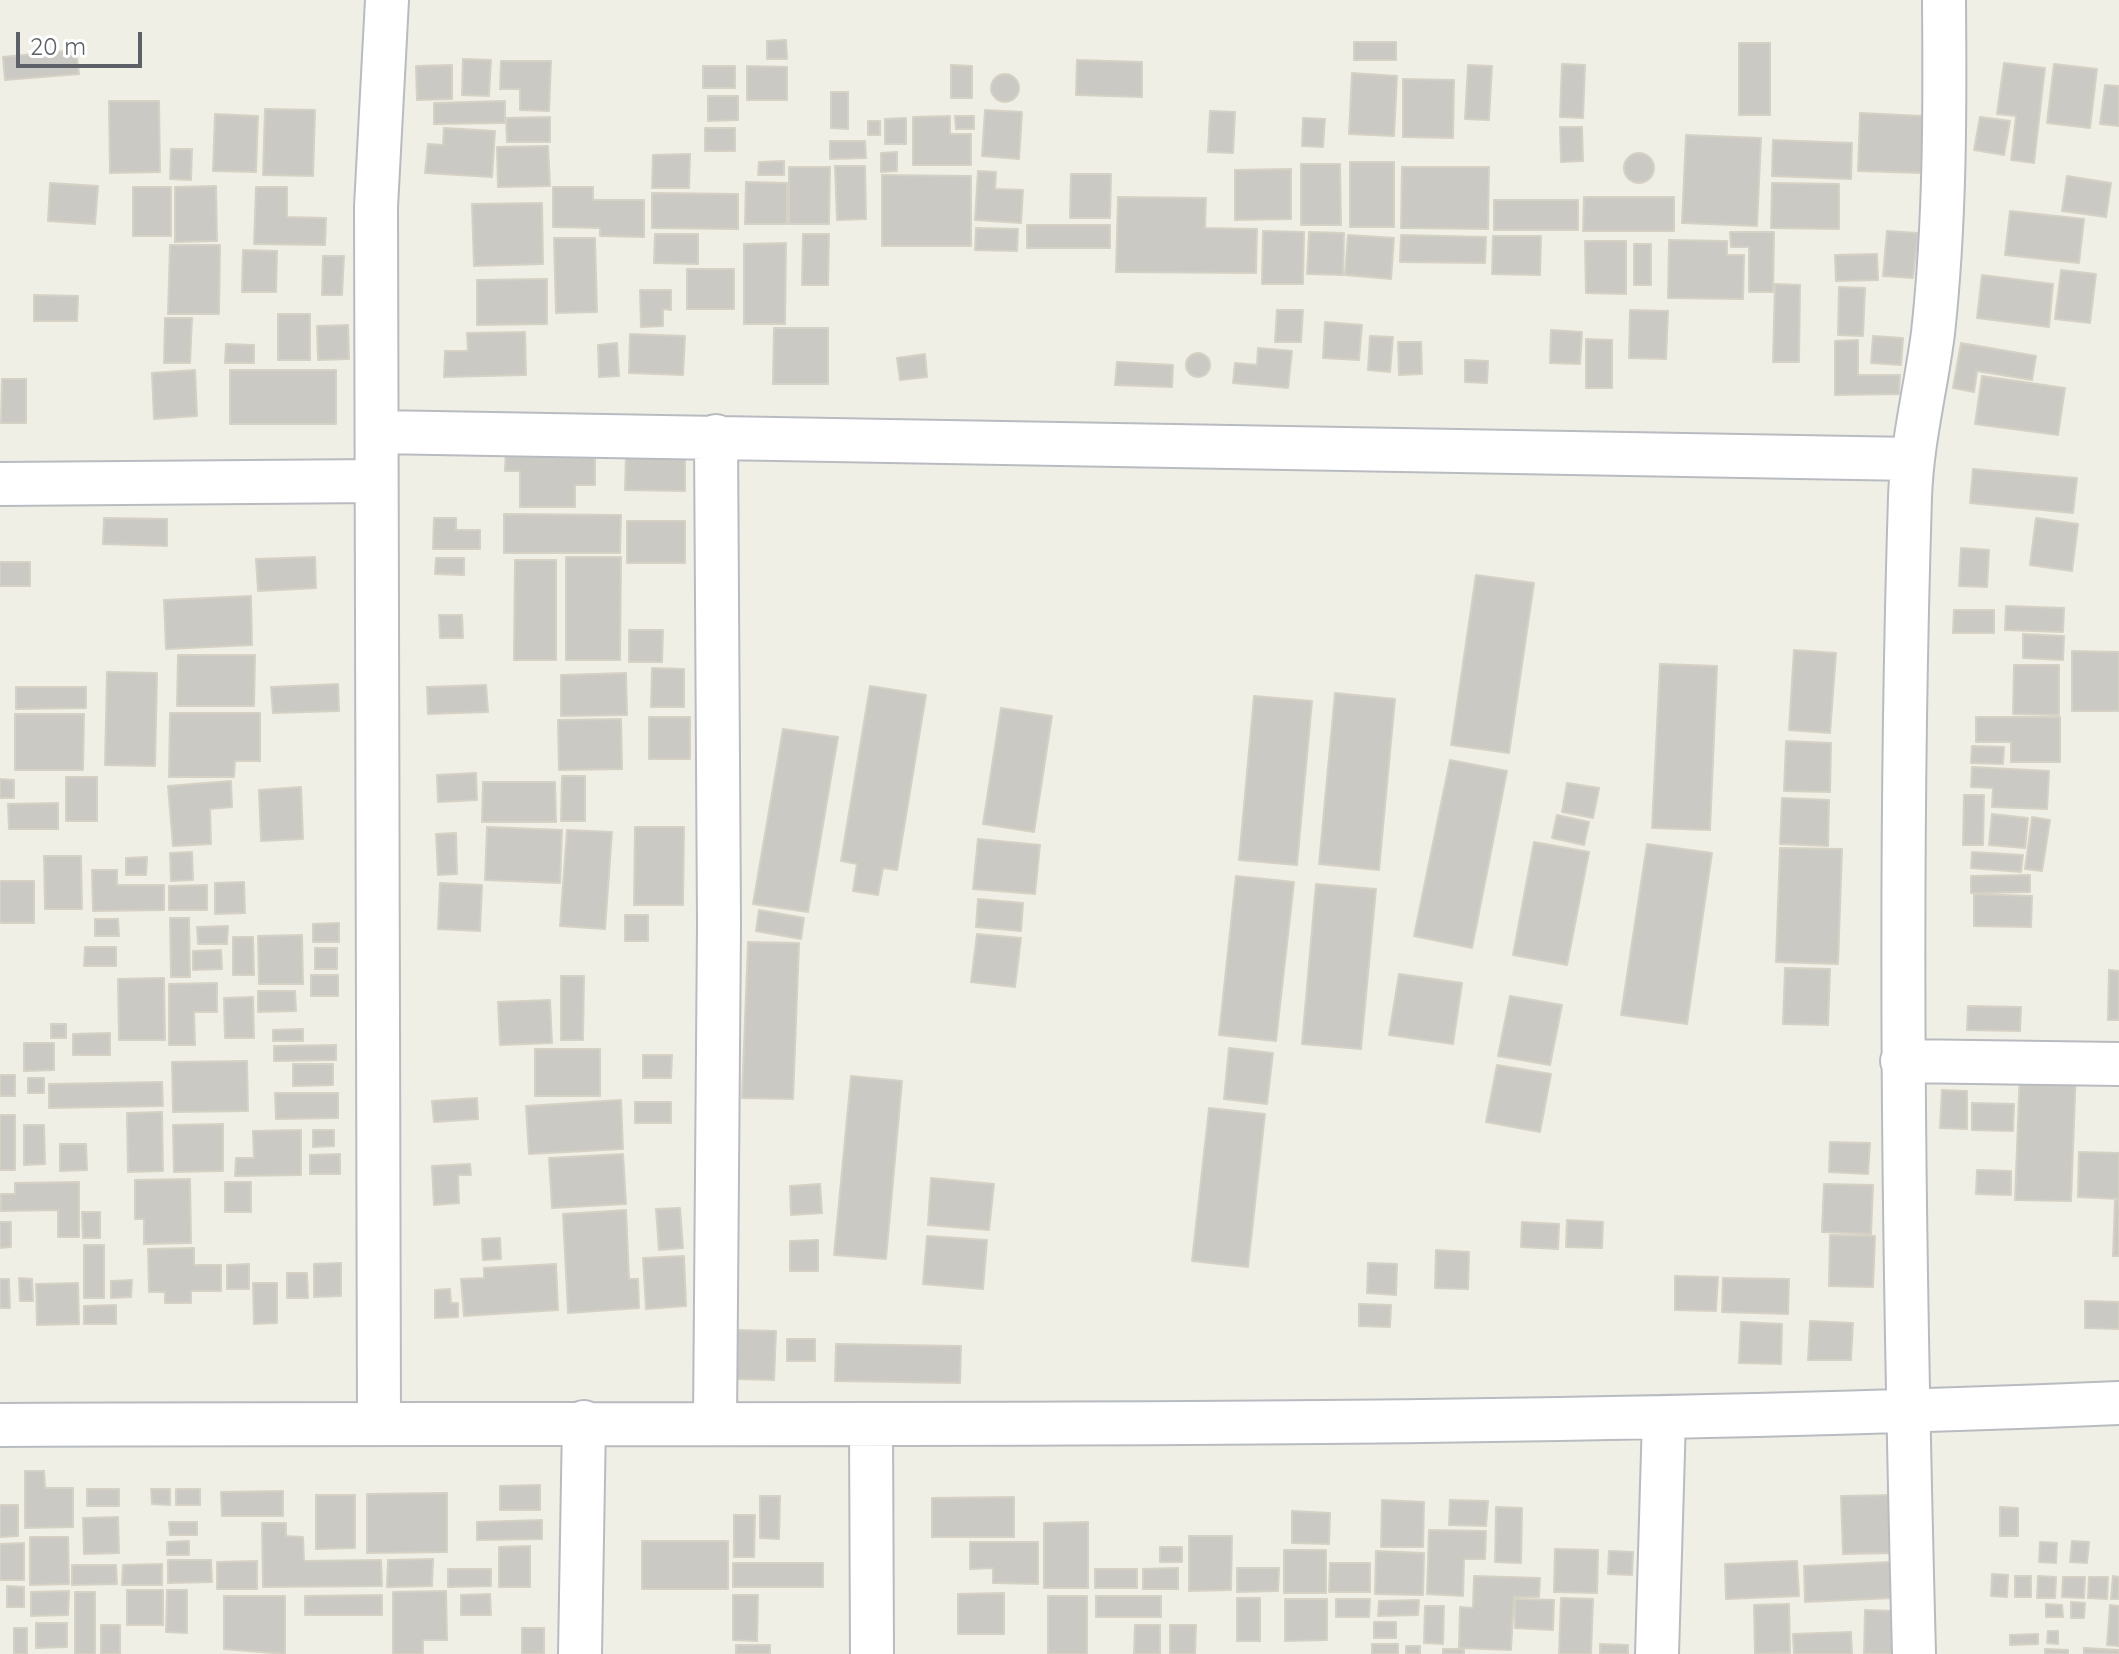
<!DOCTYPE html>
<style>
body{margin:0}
#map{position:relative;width:2119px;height:1654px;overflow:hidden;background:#f0efe6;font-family:Quicksand,sans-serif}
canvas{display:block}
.scale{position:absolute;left:16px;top:32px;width:126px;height:36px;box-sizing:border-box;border:4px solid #5d6167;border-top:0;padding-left:10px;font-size:24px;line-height:28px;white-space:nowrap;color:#5d6167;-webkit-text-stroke:6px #fff;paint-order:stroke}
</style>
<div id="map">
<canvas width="2119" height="1654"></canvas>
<div class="scale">20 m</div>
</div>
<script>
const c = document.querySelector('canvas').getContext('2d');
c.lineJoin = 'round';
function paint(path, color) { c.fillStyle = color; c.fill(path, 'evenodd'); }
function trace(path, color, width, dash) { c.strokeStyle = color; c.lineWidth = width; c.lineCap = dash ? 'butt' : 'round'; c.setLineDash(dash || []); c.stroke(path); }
const building = new Path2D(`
 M786,40L787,59H767V41Z
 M1354,42H1396V60H1354Z
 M1739,43H1770V115H1739Z
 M76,50L79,74L5,80L3,57Z
 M463,59L491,60L489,96L462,95Z
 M1077,60L1142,62V97L1076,95Z
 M501,61H551L549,111L520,110V89H500Z
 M2004,63L2045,68L2034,163L2011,160L2016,116L1997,114Z
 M1562,64L1585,65L1583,118L1560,117Z
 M2054,64L2097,69L2090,128L2047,123Z
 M452,65V99L417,100L416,66Z
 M951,65L972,66V98H951Z
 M1468,65L1492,66L1489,120L1465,119Z
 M703,66H735V88H703Z
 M747,66L787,67V100H747Z
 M1352,73L1397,76L1394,136L1349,134Z
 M991 88a14 14 0 1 1 28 0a14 14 0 1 1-28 0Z
 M1403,79L1454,80L1453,138L1403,137Z
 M2105,85L2119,86V126L2100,124Z
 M831,92H848V129L831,128Z
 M708,96H738V120L708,121Z
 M109,101H159L160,172L110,173Z
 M505,101V123L434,124V103Z
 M265,109L315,110L313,176L263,175Z
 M985,110L1022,112L1019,159L982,156Z
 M1210,111L1235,112L1233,153L1208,152Z
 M1860,113L1923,116L1921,173L1858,171Z
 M215,114L258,116L256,172L213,171Z
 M950,116V134H971V165H913V117Z
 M955,116H974V129H956Z
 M550,117V142H507L506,118Z
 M1980,117L2010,121L2004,155L1974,150Z
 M906,118V144H885V119Z
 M1303,118L1325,119L1323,147L1302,146Z
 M868,121H880V135H868Z
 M1560,127H1582L1583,161L1561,162Z
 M444,128L495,131L492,177L425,173L428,144L443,145Z
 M705,128H735V151H705Z
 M1686,135L1761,138L1757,226L1682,223Z
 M1773,140L1852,143L1851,179L1772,176Z
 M830,141H865L866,158L830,159Z
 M548,146L550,186L498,187L497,147Z
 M171,149H192L191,180L170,179Z
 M897,152V171L881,172V153Z
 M1624 168a15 15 0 1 1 30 0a15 15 0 1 1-30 0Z
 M690,154L689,188H652L653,155Z
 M784,161V175H758L759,162Z
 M1350,162H1394V227H1350Z
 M1301,164H1340L1341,225H1301Z
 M835,166H865L866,219L837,220Z
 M789,167H830L829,224H789Z
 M1402,167H1489L1488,229L1401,228Z
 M1291,169V219L1235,220V170Z
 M978,171L996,172L995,189L1023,190L1021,223L975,220Z
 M1071,174H1111L1110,218H1070Z
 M882,175L971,176V246H882Z
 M2067,176L2111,183L2106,217L2062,211Z
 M746,182L787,183V224H745Z
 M50,183L98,186L95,224L48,221Z
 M1772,183L1839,184V229L1771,228Z
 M216,186L217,241L175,242V187Z
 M133,187H171V236H133Z
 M256,187H287V217L326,218L325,245L254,244Z
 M553,187H593V200H644V237L600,236V228L553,227Z
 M652,193L738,194V229L652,228Z
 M1118,197L1206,198L1205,228L1257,229L1256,273L1116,272Z
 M1584,197H1674V231H1583Z
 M1494,200H1578V230H1494Z
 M542,203L543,264L474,266L472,204Z
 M2010,211L2084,219L2079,263L2005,255Z
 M1027,225H1110V248H1027Z
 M976,228L1018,229L1017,251L975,250Z
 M1263,231L1304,232L1303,284H1262Z
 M1887,231L1918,233L1913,278L1883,276Z
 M1309,232L1344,233L1343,275L1307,274Z
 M1730,232H1774L1773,292H1749V247H1731Z
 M655,234H698V264L654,263Z
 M803,234H829L828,285H802Z
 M1348,235L1394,238L1391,279L1345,275Z
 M1401,235L1486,237L1485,263L1400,262Z
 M1493,236H1541L1540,275L1492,274Z
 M554,238H595L597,312L556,313Z
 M1669,240L1727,241V255H1744L1743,299L1668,298Z
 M1585,241H1626V294L1586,293Z
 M786,243L785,324H744V244Z
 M1634,244H1651V285H1634Z
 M170,245H220L219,314H168Z
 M243,250L277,251L276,292H242Z
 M1877,254L1878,280L1836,281L1835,255Z
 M323,256H344L342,295H322Z
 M687,269H734V309H687Z
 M2061,270L2096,274L2090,323L2055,319Z
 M1982,275L2053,284L2049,327L1977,318Z
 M547,279V324L477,325V280Z
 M1775,284L1800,285L1799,362H1773Z
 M1839,287L1865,288L1863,336L1838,335Z
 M640,290H671V310L663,309V326L641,327Z
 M34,295L78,296L77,321H34Z
 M1277,310H1303L1301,342H1275Z
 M1630,310L1668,311L1666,359L1629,358Z
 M278,314H310V360H278Z
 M165,318H192L190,363H164Z
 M1325,322L1362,325L1359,360L1323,358Z
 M348,325L349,359L318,360L317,326Z
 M774,328H828V384H773Z
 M1551,330L1582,332L1580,364L1550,363Z
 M525,332L526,375L444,377L445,351H468L467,333Z
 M630,334L685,336L683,375L629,373Z
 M1370,336L1393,337L1390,372L1368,370Z
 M1873,336L1903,338L1901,365L1871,363Z
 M1586,339L1612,340V388H1586Z
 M1858,340V375H1900L1899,394L1835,395V341Z
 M1398,342H1421L1422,374L1399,375Z
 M617,343L619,376L599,377L598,345Z
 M1961,343L2036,356L2032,380L1977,371L1974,392L1953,388Z
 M226,344L254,345V363H225Z
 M1258,348L1292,351L1288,388L1233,383L1235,363L1257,365Z
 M1186 365a12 12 0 1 1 24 0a12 12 0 1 1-24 0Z
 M925,354L927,377L900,380L897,358Z
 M1465,360L1488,361L1487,383L1465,382Z
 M1117,362L1173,365L1172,387L1115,385Z
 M195,370L197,416L154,419L152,373Z
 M230,370H336V424H230Z
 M1982,376L2065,388L2058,435L1975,424Z
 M2,379H26V423H1Z
 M595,443V485H575V507H520V471H505L506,444Z
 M626,454H685V491L625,490Z
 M1973,469L2077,478L2073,513L1970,503Z
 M504,514L621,515L620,553H504Z
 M104,518L167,519V546L103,544Z
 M434,518H456V530H480V549H433Z
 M2036,518L2078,524L2072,571L2030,565Z
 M627,521H685V563H627Z
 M1961,548L1989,550L1987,587L1959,586Z
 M315,557L316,588L258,591L256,559Z
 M566,557H621L620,660H566Z
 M436,558H464V575L435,574Z
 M515,560H556V660H514Z
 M0,562H30V586H0Z
 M1476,575L1534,583L1509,753L1451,745Z
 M251,596L252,645L166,649L164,600Z
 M2006,606L2064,608L2063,632L2005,630Z
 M1954,610H1994V633H1953Z
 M439,615H462L463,638H440Z
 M629,630H663L662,662H629Z
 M2023,634L2064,636L2063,660L2023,658Z
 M1794,650L1836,653L1830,733L1789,730Z
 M2072,651L2119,652V711H2072Z
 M178,655H255L254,706H177Z
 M1660,664L1717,666L1710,830L1652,828Z
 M2014,665H2059V715L2013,714Z
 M652,668L684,669V707H651Z
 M107,672L157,673L155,766L105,765Z
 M626,673L627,715L561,716V675Z
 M338,684L339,711L273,713L271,687Z
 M486,685L488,712L428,714L427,687Z
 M870,686L926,695L897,870L883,868L878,895L853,891L857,864L841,861Z
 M16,687H86V708L16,709Z
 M1335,693L1395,699L1379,870L1319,864Z
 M1254,696L1312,701L1297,865L1239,860Z
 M1001,708L1052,716L1034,832L983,824Z
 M170,713H260V761H235L234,777H169Z
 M15,714H84L83,770H15Z
 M649,717H690V759H649Z
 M1976,717H2060V762H2011V742H1976Z
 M621,719L622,769L559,770L558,720Z
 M783,729L838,737L808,912L753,904Z
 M1786,741L1831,743L1830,792L1784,791Z
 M1972,746L2004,747L2003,764L1971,763Z
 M1450,760L1507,771L1472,948L1414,936Z
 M1972,767L2049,771L2047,809L1992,807L1993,788L1971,787Z
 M476,773L477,800L438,802L437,775Z
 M562,776H585V821H561Z
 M66,777H97V821H66Z
 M0,779L14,780V798H0Z
 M231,781L232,807L210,809L211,844L173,846L168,786Z
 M483,782H555L556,822H482Z
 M1567,783L1599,788L1593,818L1562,812Z
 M301,787L303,839L261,841L259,790Z
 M1964,795H1984L1983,845H1963Z
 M1782,798L1829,800L1828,846L1780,844Z
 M58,803V829H9L8,804Z
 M1992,814L2028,818L2025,848L1989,845Z
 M1557,815L1589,822L1584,845L1552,838Z
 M2032,817L2050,820L2042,871L2025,869Z
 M487,827L562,830L560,883L485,880Z
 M635,827H684L683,905H634Z
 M567,830L612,832L605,929L560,926Z
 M456,833L457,874L438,875L436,834Z
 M978,839L1040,845L1035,894L973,889Z
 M1534,842L1589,852L1567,965L1513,955Z
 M1647,844L1712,853L1687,1024L1621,1015Z
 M1780,848L1842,849L1838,964L1776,962Z
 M192,852L193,880L171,881L170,853Z
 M1972,852L2023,855L2021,872L1971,868Z
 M44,856H81L82,909H45Z
 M147,857L146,875H126V858Z
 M92,870H117V885H164V910L93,911Z
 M2030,875V892L1971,893V876Z
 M1236,876L1294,882L1276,1041L1219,1035Z
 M0,881H34V923H0Z
 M244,882L245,913L215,914V883Z
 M440,883L482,885L480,931L438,929Z
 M1316,884L1376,889L1361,1049L1302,1044Z
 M207,885V910H169V886Z
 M1974,894L2032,896L2031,927L1974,926Z
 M978,899L1023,903L1021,931L976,927Z
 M759,910L804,918L801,939L756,931Z
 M625,915H648V941H625Z
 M170,918H189L190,977H171Z
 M95,919H118L119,936H95Z
 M339,923V942H313V924Z
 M228,926L227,944H198L197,927Z
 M977,934L1021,938L1015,987L971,982Z
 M302,935L303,984H259L258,936Z
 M233,937H253L254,975H233Z
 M748,942L799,943L793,1099L742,1098Z
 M85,947H116V966H84Z
 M315,948H337V969H315Z
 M221,950L222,969L193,970V951Z
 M1785,968L1830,969L1828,1025L1783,1024Z
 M2109,970L2119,971V1020H2108Z
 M1399,974L1462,983L1453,1044L1389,1035Z
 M311,975H338V996H311Z
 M561,976H584L583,1040H561Z
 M164,978L165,1040H119L118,979Z
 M217,983V1012H194L195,1045H169V984Z
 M258,991H295L296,1011L258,1012Z
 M1510,996L1562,1005L1550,1065L1498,1056Z
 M253,997L254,1038H225L224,998Z
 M550,1000L552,1043L500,1045L498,1002Z
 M1968,1006L2021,1007L2020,1031L1967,1030Z
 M51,1024H66V1038H51Z
 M303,1029V1041H273V1030Z
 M110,1033V1055H73V1034Z
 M24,1043H54V1070L24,1071Z
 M336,1045V1060L274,1061V1046Z
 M1229,1048L1273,1053L1267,1104L1224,1099Z
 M535,1049H600V1096H535Z
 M643,1055H672L671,1078H643Z
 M247,1061L248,1111L173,1112L172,1062Z
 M293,1064H333V1085L293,1086Z
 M1497,1065L1551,1074L1540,1132L1486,1122Z
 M2020,1069L2076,1070L2071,1201L2015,1200Z
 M0,1075H15V1096H0Z
 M851,1076L902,1081L886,1259L834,1255Z
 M28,1078H44V1093H28Z
 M162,1082L163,1106L49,1108V1084Z
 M1942,1090L1967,1091V1129L1940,1128Z
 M275,1093H338V1118L276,1119Z
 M477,1098L478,1119L434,1122L432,1101Z
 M621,1100L623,1149L529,1154L526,1106Z
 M635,1102H671V1123H635Z
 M1972,1103L2014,1104L2013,1131L1972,1130Z
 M1209,1108L1265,1114L1248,1267L1192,1261Z
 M162,1112L163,1171L128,1172L127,1113Z
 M0,1115H15V1170H0Z
 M223,1124V1171L174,1172L173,1125Z
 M24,1125H44L45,1164L24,1165Z
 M301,1130V1175L235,1176L236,1158H254L253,1131Z
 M313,1130H334V1146L313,1147Z
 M1830,1142L1870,1143L1868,1174L1829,1172Z
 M60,1144H86L87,1170L60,1171Z
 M2079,1152L2119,1153V1199L2078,1197Z
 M340,1154V1174H310V1155Z
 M623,1154L626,1204L552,1208L549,1158Z
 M470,1164L471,1175H458L459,1203L434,1205L432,1166Z
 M1977,1170L2011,1171V1195L1976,1194Z
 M931,1178L994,1184L989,1230L928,1225Z
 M190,1179L191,1243L144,1244V1219H135V1180Z
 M79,1182V1237H58V1210L1,1211V1194H15V1183Z
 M225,1182H251V1212H225Z
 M820,1184L822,1213L791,1215L790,1186Z
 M1824,1184L1873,1185L1871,1234L1822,1232Z
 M2115,1200H2119V1256H2113Z
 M680,1208L683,1248L659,1250L656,1209Z
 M626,1210L629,1279H638L639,1308L568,1313L563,1214Z
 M82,1212H100V1238H83Z
 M1567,1220L1603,1222L1602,1248L1566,1247Z
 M0,1222H11V1247L0,1248Z
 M1522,1222L1559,1224L1558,1249L1521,1247Z
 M1830,1235L1875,1236L1873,1287L1829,1286Z
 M927,1236L987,1240L983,1289L923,1284Z
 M500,1238L501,1259L483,1260L482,1239Z
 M818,1240V1271H790V1241Z
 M84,1245H104V1298H84Z
 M194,1248V1265H221V1291H191V1303H165V1292H149L148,1249Z
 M1436,1250L1469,1252L1468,1289L1435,1288Z
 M684,1256L686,1306L646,1309L643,1258Z
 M341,1263V1296L314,1297V1264Z
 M1368,1263L1397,1264L1396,1295L1367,1293Z
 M249,1264V1289H227V1265Z
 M556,1264L558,1310L464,1316L461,1279L484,1278V1268Z
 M287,1273H307L308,1298H287Z
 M1675,1276L1718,1277L1716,1311L1675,1310Z
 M19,1278L32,1279L33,1301H20Z
 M1723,1278L1789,1279L1788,1314L1722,1312Z
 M0,1279H9L10,1308H0Z
 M132,1280L131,1297L111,1298V1281Z
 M78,1283L79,1324L37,1325L36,1284Z
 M253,1283H277V1323L254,1324Z
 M450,1289L451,1303H458V1317L435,1318V1290Z
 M2085,1301L2119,1302V1329L2085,1328Z
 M1359,1304L1391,1305L1390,1327L1359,1326Z
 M116,1305V1324H84V1306Z
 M1810,1321L1853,1323L1851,1360H1808Z
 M1741,1322L1782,1324L1781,1364L1739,1363Z
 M737,1330L776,1331L774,1380L736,1379Z
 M787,1339H815V1361H787Z
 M836,1344L961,1346L960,1383L835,1381Z
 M25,1471H44L45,1488H73V1527L25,1528Z
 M540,1485V1510H500V1486Z
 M87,1489H119V1506H87Z
 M151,1489H170V1505L152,1504Z
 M176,1489H200V1505H176Z
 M283,1491V1516H222L221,1492Z
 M447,1493V1552L367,1553V1494Z
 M316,1495H355V1548L316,1549Z
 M1895,1495L1896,1553L1843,1554L1841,1496Z
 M760,1496H780L779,1539L760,1538Z
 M1014,1497V1537H932V1498Z
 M1382,1500L1424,1502L1423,1547H1381Z
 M1450,1500L1488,1501L1486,1526L1449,1525Z
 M0,1505H18V1536L0,1537Z
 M1496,1507L1522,1508L1521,1563L1495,1562Z
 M2000,1507L2018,1508V1536H2000Z
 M1292,1511L1330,1513L1329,1544L1292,1543Z
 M734,1515H755L754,1557H734Z
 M118,1517L119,1553L84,1554L83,1518Z
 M542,1520V1539L477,1540V1522Z
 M169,1522H197V1535H170Z
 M1088,1522V1588H1044V1523Z
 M262,1523H286V1536L303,1537L304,1561L381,1560L382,1586L263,1587Z
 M1429,1530L1486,1531L1485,1559H1464L1463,1596L1427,1594Z
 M1189,1536H1232L1231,1590L1189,1591Z
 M30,1537H68L69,1584L30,1585Z
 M189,1541V1555H167V1542Z
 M642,1541H728V1589H642Z
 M2072,1541L2089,1542L2087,1563L2070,1562Z
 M970,1542H1038V1584L993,1583V1568L970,1569Z
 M2040,1542L2057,1543L2056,1563L2039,1562Z
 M24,1543V1580H0V1544Z
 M530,1546V1587H499V1547Z
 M1160,1547H1182V1562H1160Z
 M1555,1549L1598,1550L1597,1593L1554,1592Z
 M1284,1550H1326V1593H1284Z
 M1376,1551L1424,1553L1423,1595L1375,1594Z
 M1609,1551L1633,1552L1632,1575L1608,1574Z
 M433,1559L432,1586L387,1587L388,1560Z
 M168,1560H211L212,1582L168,1583Z
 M257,1561V1589H217V1562Z
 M1797,1561L1799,1596L1726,1599L1725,1564Z
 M1891,1562L1893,1598L1805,1602L1804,1566Z
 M733,1563H823V1587H733Z
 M1330,1563H1370V1592H1329Z
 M162,1564V1585H122L123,1565Z
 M72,1565H116L117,1584L72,1585Z
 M1178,1568V1589H1143V1569Z
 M1237,1568H1279L1278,1591L1237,1592Z
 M448,1569H491V1586L448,1587Z
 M1095,1569H1137V1588H1095Z
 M1992,1574L2008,1575L2007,1597L1991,1596Z
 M1474,1576L1540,1578L1539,1597H1514L1511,1650L1459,1648L1460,1607L1473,1608Z
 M2015,1576H2031V1597H2015Z
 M2038,1576L2056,1577L2055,1598H2037Z
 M2113,1576L2119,1577V1599H2111Z
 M2063,1577H2085L2084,1598L2062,1597Z
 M2089,1577H2108L2107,1599L2088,1598Z
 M7,1586L24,1587V1607H7Z
 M127,1590H163V1625H127Z
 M167,1590H187V1633L166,1632Z
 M69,1591L68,1615L31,1616V1592Z
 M446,1591L447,1640H423V1654H393V1592Z
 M75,1592H95V1654H75Z
 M1004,1593V1634H958V1594Z
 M490,1594L491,1615H461V1595Z
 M382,1595V1615H305V1596Z
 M733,1595H758L757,1641L733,1640Z
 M224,1596H285V1654L224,1649Z
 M1048,1596H1087V1654H1048Z
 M1096,1596H1161V1617H1096Z
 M1237,1598H1260V1641H1237Z
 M1561,1598L1593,1599L1591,1654H1559Z
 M1285,1599H1327V1640L1285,1641Z
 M1336,1599H1370L1369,1617H1336Z
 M1515,1599L1554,1600L1553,1630L1515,1628Z
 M1419,1600L1418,1615L1378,1616L1379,1601Z
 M2071,1602L2085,1603L2084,1618H2071Z
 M1789,1604L1790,1653L1755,1654L1754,1605Z
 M2046,1604L2062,1605L2063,1617H2046Z
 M2110,1605L2119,1606V1646L2107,1645Z
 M1425,1606H1444L1443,1644L1424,1643Z
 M1865,1610L1893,1611L1892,1654H1864Z
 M1374,1622H1396V1638H1374Z
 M36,1623H67V1647L36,1648Z
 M101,1625H120V1654H101Z
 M1135,1625H1160V1654H1134Z
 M1170,1625H1196L1195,1654H1170Z
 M14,1628H27V1654H14Z
 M522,1628H544V1654H522Z
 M2048,1631H2058V1644L2047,1643Z
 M1851,1632L1852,1654H1794L1793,1634Z
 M2038,1634V1644L2010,1645V1635Z
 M1372,1644H1398V1654H1372Z
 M1600,1644L1628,1645V1654H1600Z
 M736,1645H770V1654H736Z
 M1406,1646H1420V1654H1406Z
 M2084,1648L2119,1650V1654H2084Z
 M1443,1649H1464V1654H1443Z
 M2045,1649L2068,1650V1654H2045Z`);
paint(building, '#cbc9c3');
trace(building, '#d5d1c4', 2);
const street = new Path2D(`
 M378,432L1912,459
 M0,484L376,481
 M1902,1061L2119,1064
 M379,1423L376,207L387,0
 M715,1423L719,924L716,436
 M871,1424L872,1654
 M0,1425C706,1421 1413,1433 2119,1403
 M580,1654L584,1422
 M1657,1654L1664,1418
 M1914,1654C1904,1268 1898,883 1910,497C1912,441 1926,388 1933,333C1945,223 1945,110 1944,0`);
trace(street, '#b8bbc0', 46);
trace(street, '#fff', 42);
</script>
